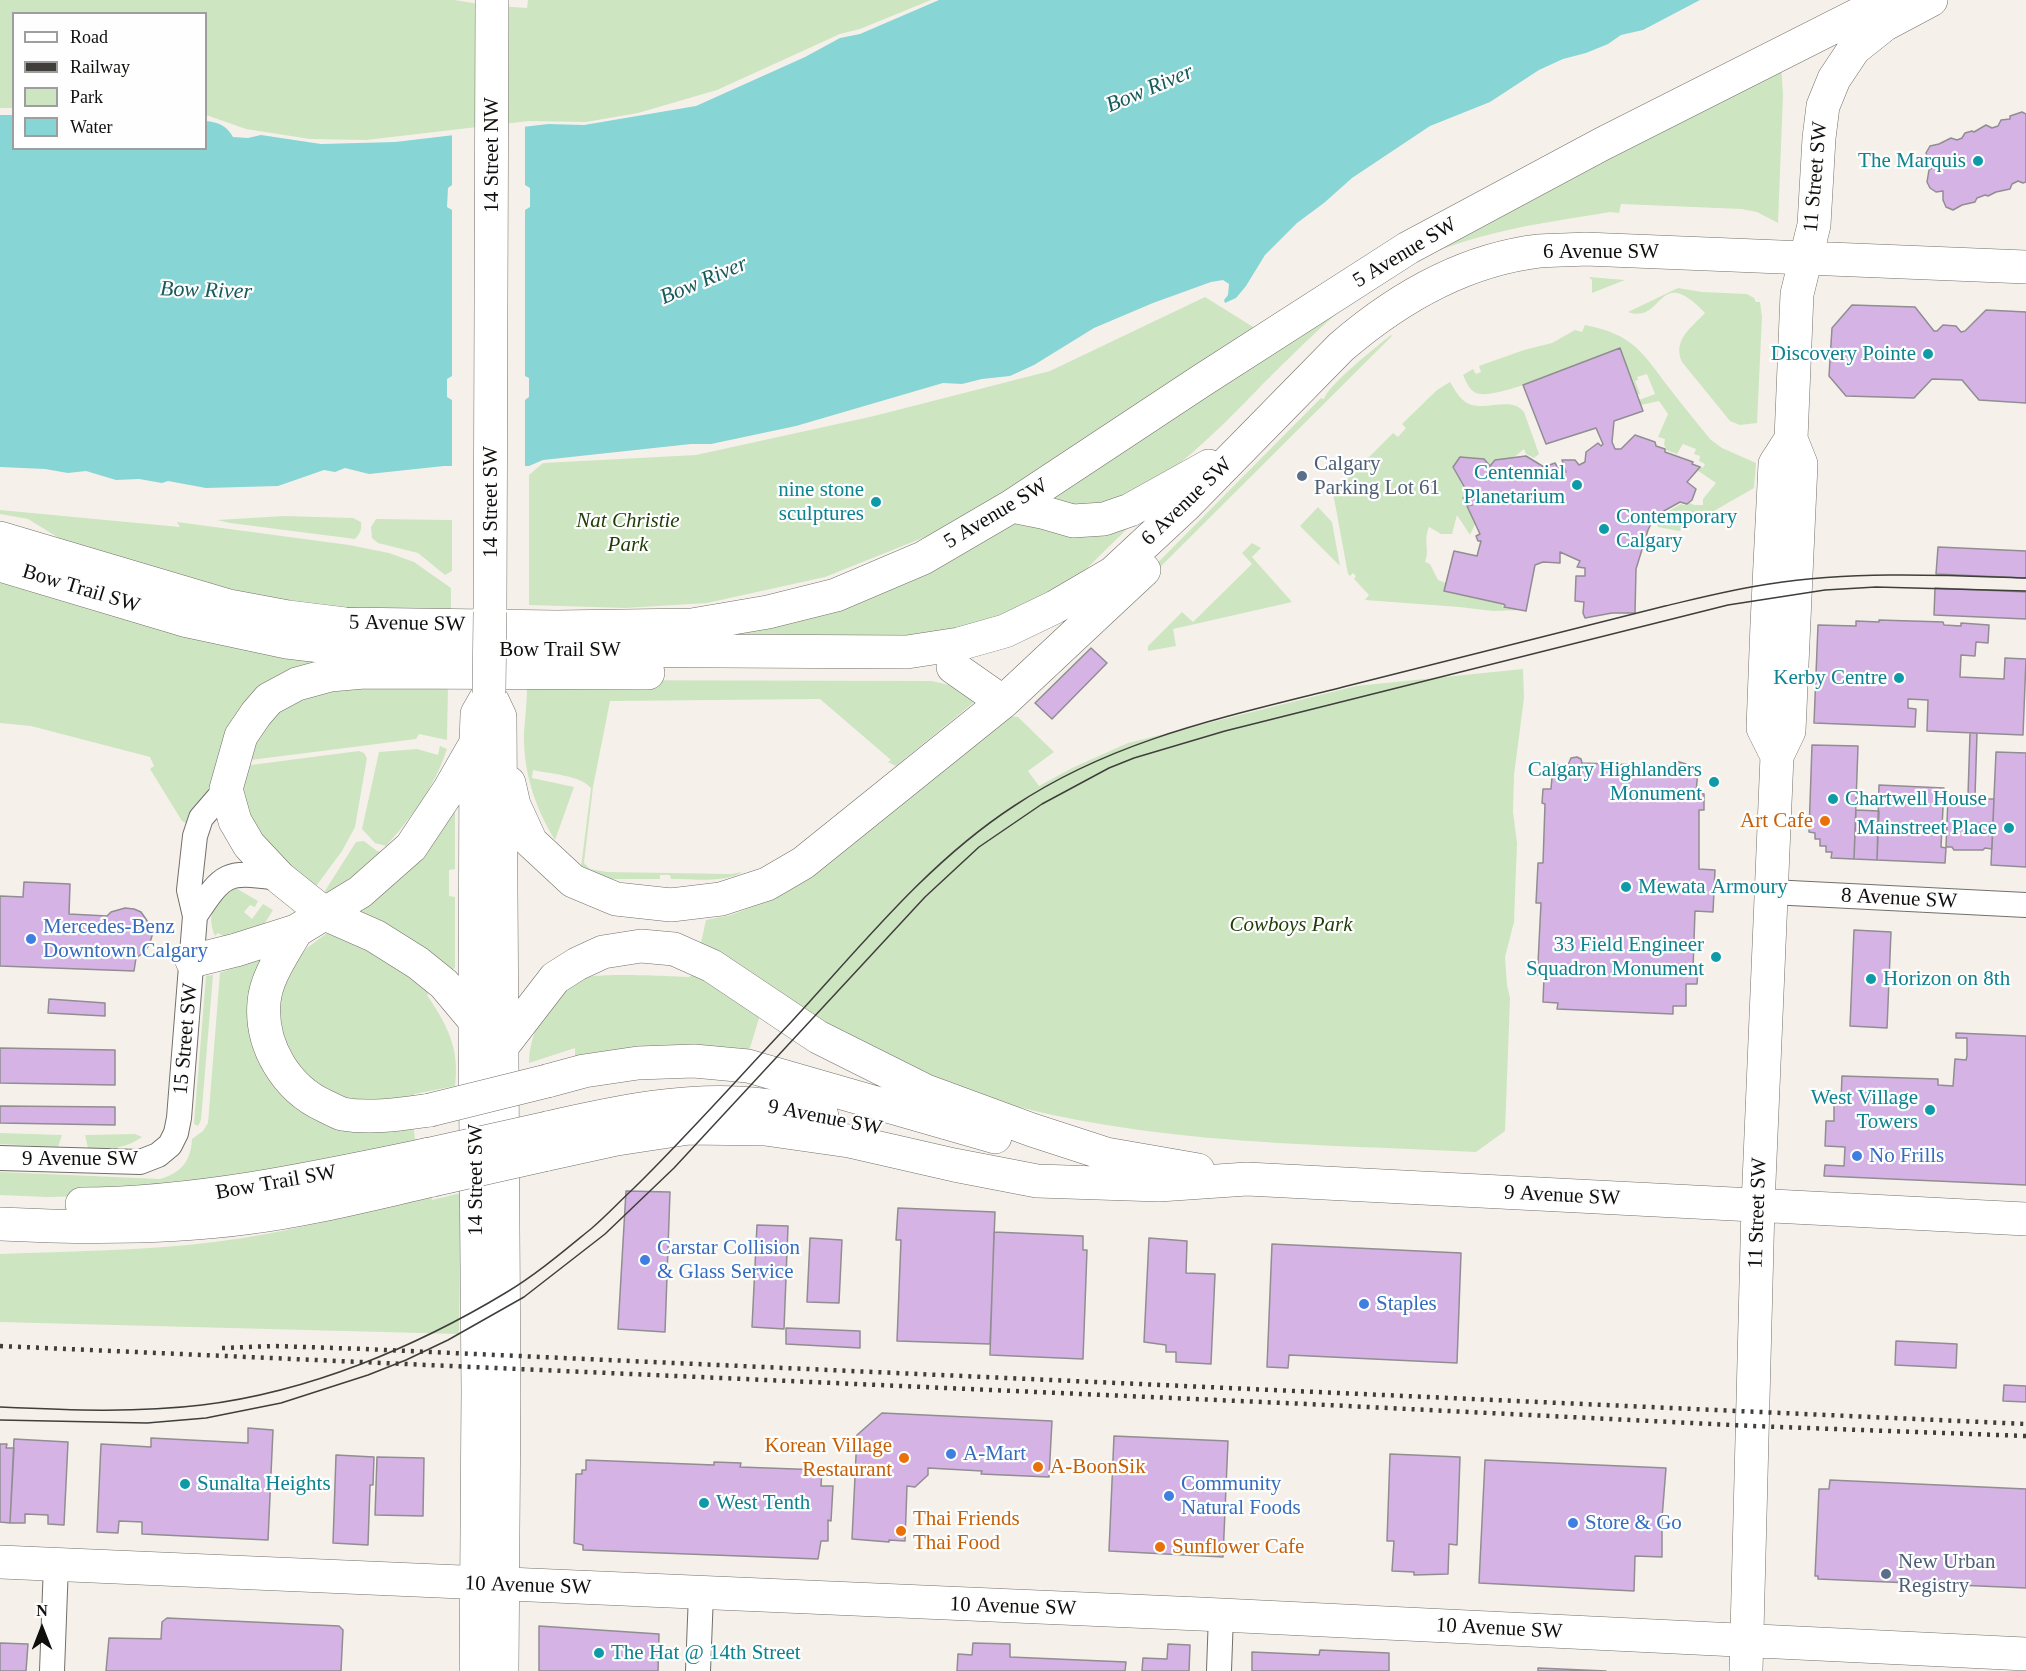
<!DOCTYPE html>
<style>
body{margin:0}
#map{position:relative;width:2026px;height:1671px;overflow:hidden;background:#f5f1ea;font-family:"Times New Roman",serif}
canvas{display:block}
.legend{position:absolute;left:12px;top:12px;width:195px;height:138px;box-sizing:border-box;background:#fefefe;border:2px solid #9f9e9e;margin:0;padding:8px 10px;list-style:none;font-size:18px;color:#100f0d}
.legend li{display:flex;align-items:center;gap:12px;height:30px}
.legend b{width:30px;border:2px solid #9f9e9e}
.north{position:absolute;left:12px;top:1599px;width:60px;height:60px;-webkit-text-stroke:4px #fefefe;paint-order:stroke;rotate:0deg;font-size:16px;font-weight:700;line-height:24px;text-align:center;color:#100f0d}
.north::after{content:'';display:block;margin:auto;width:21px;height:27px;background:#100f0d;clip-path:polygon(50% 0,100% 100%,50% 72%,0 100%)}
</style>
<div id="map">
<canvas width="2026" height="1671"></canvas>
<ul class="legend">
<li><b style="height:8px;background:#fff"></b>Road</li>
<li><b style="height:8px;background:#3f3e3b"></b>Railway</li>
<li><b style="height:16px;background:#cee5c1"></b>Park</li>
<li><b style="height:16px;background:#88d5d5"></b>Water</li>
</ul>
<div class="north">N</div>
</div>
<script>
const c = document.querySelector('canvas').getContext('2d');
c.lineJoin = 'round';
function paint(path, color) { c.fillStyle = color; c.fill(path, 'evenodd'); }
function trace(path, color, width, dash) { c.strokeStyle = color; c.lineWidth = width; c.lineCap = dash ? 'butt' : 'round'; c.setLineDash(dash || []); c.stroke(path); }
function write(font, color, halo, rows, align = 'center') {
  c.font = font + ' "Times New Roman",serif'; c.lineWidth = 4.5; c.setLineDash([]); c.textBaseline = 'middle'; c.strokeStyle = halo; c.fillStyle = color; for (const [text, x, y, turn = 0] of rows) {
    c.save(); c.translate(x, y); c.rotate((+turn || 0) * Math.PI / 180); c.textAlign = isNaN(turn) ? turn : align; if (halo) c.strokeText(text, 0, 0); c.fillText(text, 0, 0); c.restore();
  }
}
paint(new Path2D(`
 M0,0H455L485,5L527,8L528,0H931L860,29L840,34L717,90L638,113L586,122L529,121L366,140L310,139L246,129L206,115V14H14L13,108H0Z
 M1781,63L1783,95L1778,223L1757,212L1741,209L1621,204L1619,213L1610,212C1532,225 1459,233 1389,275C1349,299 1315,333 1282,365C1235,410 1132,534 1059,506C1053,504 1047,502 1043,498L1044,495L1363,285L1540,185Z
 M1589,277L1625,280L1592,293V280Z
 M1678,288L1702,292L1747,294L1754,298L1756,302H1760L1762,317L1757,423L1740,425L1730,421L1682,362C1672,340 1692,327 1705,313C1657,262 1664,325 1628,312Z
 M1205,297L1258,330L1048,466L940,531L825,577L707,603L625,608L529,605V475L543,463L696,455L874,416L1050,371Z
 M1585,325C1634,335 1641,351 1670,389C1683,406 1697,423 1711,440L1722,448L1756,463L1754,488L1679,531L1658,527L1654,519L1681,504L1684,505L1688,502L1694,505H1703V499L1716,483L1697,470L1701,466L1703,468L1705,464L1699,461L1700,456L1694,454L1696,449L1683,444L1677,454L1666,450L1664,444L1665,439L1658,437L1668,414L1659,401L1641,405L1639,400L1655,394L1647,374L1637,377L1638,380L1635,381L1640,394L1637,395L1620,348C1595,357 1495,402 1476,393C1469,390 1466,381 1463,375L1473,369L1476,374L1481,372L1479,366L1524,350L1552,343L1575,330L1582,332Z
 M1391,335L1392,336L1089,638L1086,635L1321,398L1324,399C1328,385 1377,346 1391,335Z
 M1450,382C1455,390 1460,400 1469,404C1487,411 1511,396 1524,412L1539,454L1534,458L1526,454L1524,449L1513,458L1495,460L1490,466L1484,459L1460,457L1453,467L1465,488L1473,489L1463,498L1472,505L1468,507L1475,524L1470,535L1457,515L1452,534H1441L1429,527C1423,541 1430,550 1425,562L1430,564L1438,580L1446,583L1445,591L1503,604L1502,607L1522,610L1493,611L1459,607L1365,600L1369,595L1354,579L1356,576L1353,573L1350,576L1348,574L1333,493L1393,433L1398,437L1406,428L1402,424L1437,390Z
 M1318,507L1332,522L1340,566L1300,526Z
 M0,510L180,527L177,522L349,545L389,553L414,562L451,588V612L304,614L67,543L28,519L0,514Z
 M284,516L353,518L361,522C362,529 360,534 355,539L230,523L217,520Z
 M376,519L452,520V571L445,575L418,553L378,543L372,538L371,527Z
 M1005,521L1129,527L1080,575L1036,604L932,637L696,640Z
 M1252,543L1261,548L1252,557L1292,602L1173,629L1176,646L1148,651V646L1182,612L1193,622L1252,564L1242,553Z
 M0,581C105,612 211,650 320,662L214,783L188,824L182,821L150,769L154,766L150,757L31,726L0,723Z
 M1523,669L1524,698L1514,775L1513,812L1517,843L1514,922L1505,957L1507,985L1510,998L1505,1131L1476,1152C1298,1143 1115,1145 946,1085C857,1053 783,990 700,947L706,920L731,915L770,900L1009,716L1018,717L1054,752L1028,771L1039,786L1072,768L1128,743L1356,686Z
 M551,680L932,681L962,688L979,698L896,766L888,762L891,760L820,699L610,701L593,787L584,863L590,869L607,872L731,874L742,872C727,883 689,879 671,879L670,875H660V879H604L581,867L591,788C580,775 550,774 533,770L532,778L574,787L555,840C535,808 523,771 524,733C525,718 527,702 527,686Z
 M448,686L447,740L419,734L416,739L243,761L273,712L325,687Z
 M440,746L447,749C435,786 412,817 386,846L375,843L362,829L379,752L417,749L438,755Z
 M359,751L364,753L367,758L355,827L342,851L314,889L258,839L241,793L243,766Z
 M455,809V869L449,870V896L455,897V968L446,972L356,913Z
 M364,841L377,851L386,853L332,899L323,894L356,842Z
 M234,887L258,901L255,907L250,905L244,912L252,919L263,904L273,910L263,926L225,937L218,933L215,936C205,912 216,901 234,887Z
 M327,933L344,935L432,991L427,995C447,1025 460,1048 455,1086L414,1094L415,1102L374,1107L311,1088L277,1029L282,987L297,960L307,948Z
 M262,957L266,1068L413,1123L415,1139H417L419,1146L94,1196L47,1197L0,1195V1172L160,1179C181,1173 191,1161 192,1139L203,1131L208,1123L220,973Z
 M695,973L761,1012L749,1051L575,1061V1048L529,1063C530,1032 543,1011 565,991C569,988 574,982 579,979C593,972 669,976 689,977Z
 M213,975L201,1120L198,1126L194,1124L206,976Z
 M0,1133L62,1135L58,1147L0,1144Z
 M135,1134L142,1137C125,1149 108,1150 88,1148L85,1135Z
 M461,1193L459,1334L0,1322V1254C71,1251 143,1251 214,1242C288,1233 359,1213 431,1195L432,1200Z`), '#cee5c1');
paint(new Path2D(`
 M939,0H1700L1643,30L1621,35L1608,44L1586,53L1563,59L1539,70L1490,102L1430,126L1352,178L1324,203L1297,223L1265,255L1246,286L1236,298L1225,303L1224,300L1228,295L1229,284L1223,280L1211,282L1153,303L1094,328L1034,365L1010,376L982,379L962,384L943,383L796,426L711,444H691L543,460L529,466H444L369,474L345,468L335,472L324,470L278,486L206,488L168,481L162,483L139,479L116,480L86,471L68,473L45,469L0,467V115H13L14,148H206V121C218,122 227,126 233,137L248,138L261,135L321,144L395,142L548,124L584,125L696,106L805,57L840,38L860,34Z`), '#88d5d5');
paint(new Path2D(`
 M525,124V185L530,188V207L525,210V376L529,378V397L525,400V469H452V400L447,397V379L452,376V210L447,207L448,188L452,185V132Z`), '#f5f1ea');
const building = new Path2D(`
 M2022,112L2026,114V182L2023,183L2018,181L2012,184L2010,189L1996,192L1988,196L1985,195L1977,198L1975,202L1962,205L1953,210L1946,207L1943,200V191L1936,192L1930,188L1927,182L1929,170L1935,166L1933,162L1929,160L1926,153L1930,146L1939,144L1951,138L1957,140L1962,138L1965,133L1972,131L1974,132L1986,125L1992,128L1998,126L2001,120L2010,119V116Z
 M1852,305L1915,307L1934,331H1937L1943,325L1956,326L1961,332L1965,331L1986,310L2026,312V403L1979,400L1962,380L1932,379L1914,398L1846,396L1829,376L1832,328Z
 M1620,348L1643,411L1614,421L1612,442L1615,449H1621L1635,435L1655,442L1656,446L1665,449V452L1693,462L1692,464L1700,467L1687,482L1696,489L1692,500L1687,504L1680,502L1655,516L1648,530L1636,569L1635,613H1612L1585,618L1583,613L1584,602L1575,601L1576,576H1585V568L1577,567L1580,561L1560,552V563L1543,562L1535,565L1526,611L1504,607L1505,605L1503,604L1444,591L1454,551L1477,556L1481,541H1478L1476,536L1480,534L1467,506L1472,505L1463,498L1473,489L1465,488L1453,467L1460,457L1484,459L1490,466L1495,460L1526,456L1544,467L1555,463L1562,474L1566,472L1562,460H1575L1579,465L1585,462L1586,452L1598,443L1601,446L1603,444L1596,428L1546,444L1523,385Z
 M1938,547L2026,551V578L1936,574Z
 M1935,588L2026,592V619L1934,615Z
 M1879,620L1943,622L1944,625L1961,626V623L1989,625L1988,643L1976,642L1975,656L1961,655L1960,677L2004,679L2005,658L2026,659L2023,735L1927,731L1928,700L1908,699V708L1916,709L1915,727L1814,723L1818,625L1856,626V621L1879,622Z
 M1091,648L1107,663L1052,719L1035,703Z
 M1970,733H1977L1975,796H1978L1982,799H1994L1992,849L1985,848L1983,850H1954L1952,847H1946L1948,798L1960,799L1963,795H1968Z
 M1812,745L1858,746L1854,859L1831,858L1832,852H1826V846H1820V839H1815V833L1809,832Z
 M1996,752L2026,753V867L1991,865Z
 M1577,757L1581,759L1582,763L1671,766L1676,761L1686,764L1688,770H1698L1696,793L1704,794V810H1699V869L1715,870L1713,912L1695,911L1693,969H1698L1697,984H1686V1006H1673V1014L1557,1009L1558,1003L1543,1002L1544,976L1535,974V963H1538L1541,903H1536L1538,863H1543L1545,804L1542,803L1543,789H1551L1553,765H1568L1571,758Z
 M1879,785L1944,788L1941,847L1946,848L1945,863L1877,860Z
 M1856,810L1879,811L1877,860L1854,859Z
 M24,882L70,884L69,914L107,916L111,912L125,908L134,909L141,912L150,925L152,936L149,945L143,953L136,958L134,971L0,966V896L23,897Z
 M1854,930L1891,932L1887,1028L1850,1026Z
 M49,999L105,1003V1016L48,1013Z
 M1956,1033L2026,1036V1185L1824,1176L1825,1165L1844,1166L1845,1147L1825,1146L1826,1121H1834V1100H1841L1842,1076L1938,1079V1085L1953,1086L1955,1059L1966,1060L1967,1056V1038H1956Z
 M0,1048L115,1050V1085L0,1083Z
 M0,1106L115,1107V1125L0,1123Z
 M626,1191L670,1192L665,1332L618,1329Z
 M898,1208L995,1212L990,1344L897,1341L901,1240H896Z
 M757,1225L788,1226L784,1329L752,1327Z
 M994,1232L1083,1236V1250H1087L1083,1359L990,1355Z
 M810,1238L842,1240L839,1303L807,1302Z
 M1149,1238L1187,1241L1186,1273L1215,1274L1211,1364L1176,1362V1352H1166V1345L1144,1342Z
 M1272,1244L1461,1253L1457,1363L1289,1355L1288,1368L1267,1367Z
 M786,1328L860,1331V1348L786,1344Z
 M1896,1341L1957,1344L1956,1368L1895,1365Z
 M2004,1385L2026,1386V1402L2003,1401Z
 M882,1413L1052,1421L1049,1477L981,1474L982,1471L928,1468V1475L915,1487L907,1486L905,1541L889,1540V1542L852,1539L857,1435Z
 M248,1428L273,1430L268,1540L142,1534V1522L119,1521L118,1533L97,1532L101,1444L151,1447V1438L248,1443Z
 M1114,1436L1228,1441L1223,1557L1109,1551Z
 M14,1439L68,1442L64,1525L48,1524V1515L25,1514V1523H10Z
 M0,1444H7L6,1448H14L10,1523L0,1522Z
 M1390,1454L1460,1457L1457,1545L1449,1544L1448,1574L1414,1575V1572L1392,1571L1394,1541H1387Z
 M336,1455L374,1457L373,1485H370L368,1545L333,1543Z
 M377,1457L424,1458L423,1516L375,1515Z
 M586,1460L714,1465V1462L741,1463L740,1467L822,1470L821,1486H833L831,1521L828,1520V1541H821L818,1559L583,1550V1545L574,1543L576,1474H582V1470H586Z
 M1485,1460L1666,1468L1662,1518V1557L1635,1556L1634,1591L1479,1583Z
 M1830,1480L2026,1489V1588L1818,1579V1576H1815L1819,1489H1829Z
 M167,1618L339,1626L343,1630L341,1671H106L109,1638L161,1639L162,1622Z
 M539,1626L659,1634L658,1671H539Z
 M0,1643L28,1644L26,1671H0Z
 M973,1643L1010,1644V1657L1126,1662L1125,1671H957L958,1654L972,1655Z
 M1168,1644L1190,1645L1189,1671H1142L1143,1658L1167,1659Z
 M1320,1650L1389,1653V1671H1252V1652L1319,1655Z
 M1538,1668L1606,1671H1538Z`);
paint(building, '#d5b4e5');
trace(building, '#918d92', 1.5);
const street = new Path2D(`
 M1771,892L2026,905
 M195,916C225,870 227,872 280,878
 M0,1158L140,1162L158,1155L170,1145L176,1133L179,1118L195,916L189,890L195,836L201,818L226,789
 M52,1671L56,1564
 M698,1671L701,1594
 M1219,1671L1221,1615`);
const secondary = new Path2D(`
 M1012,506L1042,512L1073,521L1104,519L1130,510L1209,466
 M0,538L229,606L288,617L345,624L557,627L692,625L768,612L836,595L923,558L1012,506L1201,381L1408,248L1602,144L1887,0
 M0,565L184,620L287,642L346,649L907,652L959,644L1005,631L1055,607L1113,573L1185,506L1341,347C1398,298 1463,260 1539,251C1554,250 1570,250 1585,249L2026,267
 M490,612L492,0
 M953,667L1003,702
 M493,702L500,717L504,1394L502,1671
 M1777,756L1763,728L1767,624L1775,464L1791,439
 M509,783L514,805L531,842L573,881L616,899L671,905L721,899L767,884L803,863L1003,702L1144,570
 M296,931C284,953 266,977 264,1002C260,1046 287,1089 325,1106C331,1109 337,1112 342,1114C371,1119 401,1114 430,1110
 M192,961L236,950L296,931L360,892L411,847L449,790L476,743
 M475,1021L444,984L418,963L375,936L325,914L280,878L249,845L235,821L226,789L241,736L256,714L269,699L297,684L330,675L364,672L648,673
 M501,1048L555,978L577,964L603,952L641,946L674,949L712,966L818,1037L926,1091L1032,1130L1106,1154L1198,1170
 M547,1081L584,1071L638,1063L694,1061L748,1066L995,1137
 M547,1128C617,1112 691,1096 763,1105C783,1108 802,1112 822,1116
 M544,1155L617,1139L689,1128L765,1129L849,1141L954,1165L1037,1181L1159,1185L1247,1179L2026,1219
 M82,1204C200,1203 315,1178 430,1154
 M0,1224C81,1228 165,1229 246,1218C309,1210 371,1194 433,1180
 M0,1562L1200,1614L2026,1654
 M476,1671L478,1392L475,1021L476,743L477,714L489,693
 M1746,1671L1758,1206L1777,756L1789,731L1801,464L1791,439L1797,294L1814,225L1819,138L1823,106L1834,79L1854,49L1884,25L1931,0`);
trace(street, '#736f6a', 26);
trace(secondary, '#736f6a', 34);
trace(street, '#fff', 24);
trace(secondary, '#fff', 33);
trace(new Path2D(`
 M0,1407C67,1410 136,1413 202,1405C309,1392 416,1347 507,1292C537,1274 565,1250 592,1228C607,1215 620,1201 634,1188C689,1134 740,1076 793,1020C862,945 928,862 1014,806C1116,738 1230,716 1347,686C1453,660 1559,633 1665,606C1699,598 1734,589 1769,584C1854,571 1940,575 2026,578
 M0,1420L147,1423L206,1418L281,1403L368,1375L406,1360L448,1340L524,1297L605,1234L674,1168L925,897L979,847L1042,804L1109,768L1134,758L1225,731L1728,605L1825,590L1876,587L2026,591`), '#3f3e3b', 1.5);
trace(new Path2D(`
 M0,1346L1307,1404L1752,1426L2026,1436
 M222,1348L274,1346L364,1349L2026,1424`), '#3f3e3b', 4.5, [3, 6]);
const secondaryBridge = new Path2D(`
 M489,693L490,612
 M430,1110L547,1081
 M430,1154L547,1128
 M433,1180L544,1155`);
trace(secondaryBridge, '#736f6a', 34, []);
trace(secondaryBridge, '#fff', 33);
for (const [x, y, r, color] of [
 [1978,161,6,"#0f9aa8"],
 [1928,354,6,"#0f9aa8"],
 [1302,476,6,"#5c6f8a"],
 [1577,485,6,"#0f9aa8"],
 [876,502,6,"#0f9aa8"],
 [1604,529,6,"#0f9aa8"],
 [1899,678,6,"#0f9aa8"],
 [1714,782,6,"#0f9aa8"],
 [1833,799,6,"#0f9aa8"],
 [1825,821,6,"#e8710a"],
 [2009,828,6,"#0f9aa8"],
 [1626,887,6,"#0f9aa8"],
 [31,939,6,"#3f7fe0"],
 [1716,957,6,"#0f9aa8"],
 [1871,979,6,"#0f9aa8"],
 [1930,1110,6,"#0f9aa8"],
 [1857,1156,6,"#3f7fe0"],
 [645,1260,6,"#3f7fe0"],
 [1364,1304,6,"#3f7fe0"],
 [951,1454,6,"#3f7fe0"],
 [904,1458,6,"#e8710a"],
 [1038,1467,6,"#e8710a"],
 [185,1484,6,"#0f9aa8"],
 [1169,1496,6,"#3f7fe0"],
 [704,1503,6,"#0f9aa8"],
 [1573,1523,6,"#3f7fe0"],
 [901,1531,6,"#e8710a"],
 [1160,1547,6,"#e8710a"],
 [1886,1574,6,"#5c6f8a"],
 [599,1653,6,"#0f9aa8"]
]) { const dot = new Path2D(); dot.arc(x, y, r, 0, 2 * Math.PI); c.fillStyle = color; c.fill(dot); trace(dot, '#fefefe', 2); }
write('21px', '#100f0d', '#fefefe', [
 ["14 Street NW",492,155,-90],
 ["11 Street SW",1816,177,-85],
 ["6 Avenue SW",1601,252],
 ["5 Avenue SW",1405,253,-31],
 ["14 Street SW",491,502,-90],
 ["6 Avenue SW",1187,502,-44],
 ["5 Avenue SW",996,514,-31],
 ["Bow Trail SW",81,589,17],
 ["5 Avenue SW",407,624,1],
 ["Bow Trail SW",560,650],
 ["8 Avenue SW",1899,899,3],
 ["15 Street SW",186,1039,-85],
 ["9 Avenue SW",825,1118,11],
 ["9 Avenue SW",80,1159],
 ["14 Street SW",476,1180,-90],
 ["Bow Trail SW",276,1183,-10],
 ["9 Avenue SW",1562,1196,3],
 ["11 Street SW",1758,1213,-88],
 ["10 Avenue SW",528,1586,2],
 ["10 Avenue SW",1013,1607,2],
 ["10 Avenue SW",1499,1629,3]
]);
write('21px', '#0d838f', '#fefefe', [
 ["The Marquis",1966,161],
 ["Discovery Pointe",1916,354],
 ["Centennial",1565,473],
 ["Planetarium",1565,497],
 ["nine stone",864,490],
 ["sculptures",864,514],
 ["Contemporary",1616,517,"left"],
 ["Calgary",1616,541,"left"],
 ["Kerby Centre",1887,678],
 ["Calgary Highlanders",1702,770],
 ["Monument",1702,794],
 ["Chartwell House",1845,799,"left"],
 ["Mainstreet Place",1997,828],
 ["Mewata Armoury",1638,887,"left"],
 ["33 Field Engineer",1704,945],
 ["Squadron Monument",1704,969],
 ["Horizon on 8th",1883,979,"left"],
 ["West Village",1918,1098],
 ["Towers",1918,1122],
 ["Sunalta Heights",197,1484,"left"],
 ["West Tenth",716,1503,"left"],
 ["The Hat @ 14th Street",611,1653,"left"]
], 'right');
write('21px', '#4e5e75', '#fefefe', [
 ["Calgary",1314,464],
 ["Parking Lot 61",1314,488],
 ["New Urban",1898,1562],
 ["Registry",1898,1586]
], 'left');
write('italic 21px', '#1f3c06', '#fefefe', [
 ["Nat Christie",628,521],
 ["Park",628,545],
 ["Cowboys Park",1291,925]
]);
write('21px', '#c56008', '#fefefe', [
 ["Art Cafe",1813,821,"right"],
 ["Korean Village",892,1446,"right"],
 ["Restaurant",892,1470,"right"],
 ["A-BoonSik",1050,1467],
 ["Thai Friends",913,1519],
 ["Thai Food",913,1543],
 ["Sunflower Cafe",1172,1547]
], 'left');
write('21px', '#366cbe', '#fefefe', [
 ["Mercedes-Benz",43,927],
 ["Downtown Calgary",43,951],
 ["No Frills",1869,1156],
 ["Carstar Collision",657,1248],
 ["& Glass Service",657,1272],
 ["Staples",1376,1304],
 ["A-Mart",963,1454],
 ["Community",1181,1484],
 ["Natural Foods",1181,1508],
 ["Store & Go",1585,1523]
], 'left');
write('italic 22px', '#185a5a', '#fefefe', [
 ["Bow River",1150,89,-23],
 ["Bow River",704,281,-23],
 ["Bow River",206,291,2]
]);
</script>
